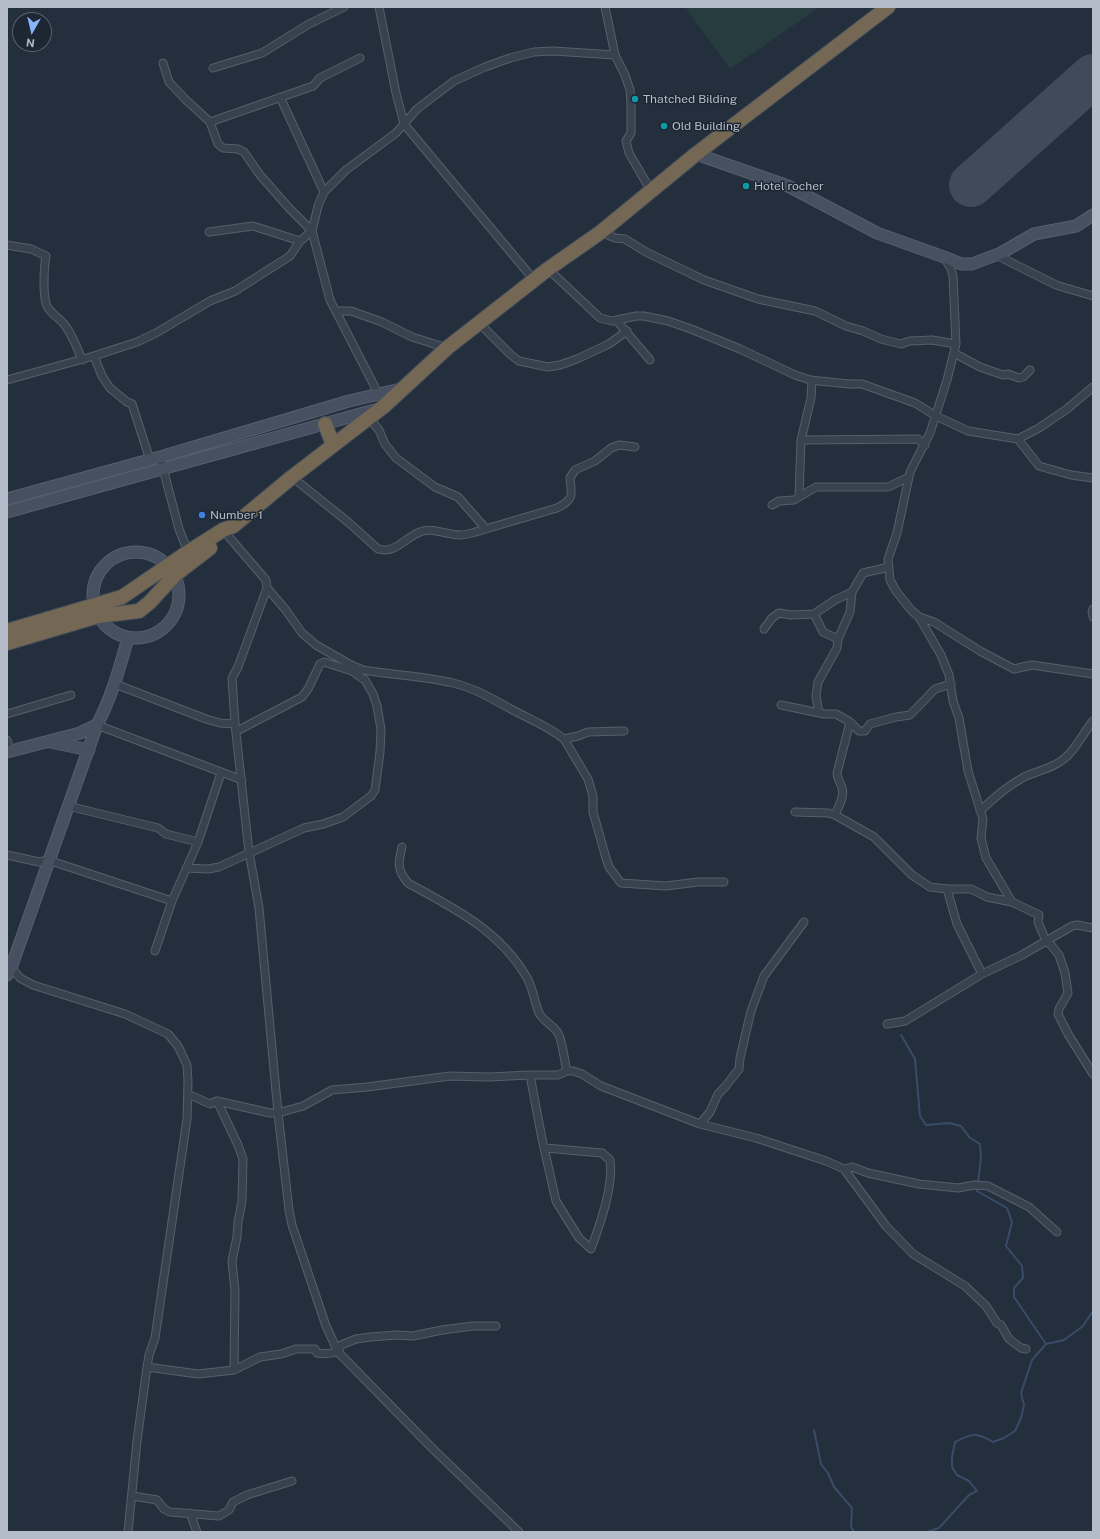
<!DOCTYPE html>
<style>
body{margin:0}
#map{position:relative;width:1100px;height:1539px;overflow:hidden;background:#242f3e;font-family:"Public Sans",sans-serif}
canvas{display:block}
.frame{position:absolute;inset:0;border:8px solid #b4bcc9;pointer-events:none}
.north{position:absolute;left:12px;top:12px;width:40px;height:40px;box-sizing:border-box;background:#1d2633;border:1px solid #59626f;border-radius:50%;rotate:188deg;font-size:11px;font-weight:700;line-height:16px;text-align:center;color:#b4bcc9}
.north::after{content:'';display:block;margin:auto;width:14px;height:18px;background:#8ab4f8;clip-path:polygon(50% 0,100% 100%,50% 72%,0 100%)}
</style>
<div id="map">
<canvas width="1100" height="1539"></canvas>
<div class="frame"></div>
<div class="north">N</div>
</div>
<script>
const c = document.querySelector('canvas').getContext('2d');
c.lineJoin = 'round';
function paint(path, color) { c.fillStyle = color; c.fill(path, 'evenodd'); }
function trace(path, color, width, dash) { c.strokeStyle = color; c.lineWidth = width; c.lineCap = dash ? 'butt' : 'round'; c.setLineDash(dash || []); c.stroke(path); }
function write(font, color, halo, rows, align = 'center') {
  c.font = font + ' "Public Sans",sans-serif'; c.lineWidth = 3; c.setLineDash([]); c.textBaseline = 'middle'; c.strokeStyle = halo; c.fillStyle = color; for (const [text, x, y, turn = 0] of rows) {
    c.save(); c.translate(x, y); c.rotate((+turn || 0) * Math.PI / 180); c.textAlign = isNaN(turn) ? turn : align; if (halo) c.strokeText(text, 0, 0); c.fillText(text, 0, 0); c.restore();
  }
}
paint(new Path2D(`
 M685,7H820L730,69Z`), '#263c3f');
trace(new Path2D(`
 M901,1035L915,1059L920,1116L926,1125L949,1123L961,1126L970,1138L980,1144L981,1158L978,1183
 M978,1187L977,1191L1007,1208L1012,1222L1006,1246L1022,1266L1023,1278L1014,1288V1297L1046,1344
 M814,1430L821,1464L828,1473L834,1487L852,1508L851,1527L854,1532
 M927,1532L939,1528L969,1495L977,1491L969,1481L957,1475L952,1467V1457L955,1442C973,1433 975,1432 993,1442L1004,1438L1015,1431L1021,1418L1024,1405L1021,1393L1032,1360L1046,1344L1064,1340L1083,1326L1093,1311`), '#394c67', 2);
trace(new Path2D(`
 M971,185L1093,76`), '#3f4a5a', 44);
const street = new Path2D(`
 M379,7L396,93L404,124L534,280
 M605,7L615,55
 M213,68L262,53L309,24L344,7
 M280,97L324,192
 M210,122L313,86L320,78L360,58
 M209,232L253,226L300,241
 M601,232L615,238L625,239L646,252L704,280L758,299L815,311L846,326L863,331L881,339L901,344L910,341L932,340L956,344
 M7,245L31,249L46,256C44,267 42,299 48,308C52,314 59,318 64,324C72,334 77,347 82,360
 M996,255L1056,285L1093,296
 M944,257L951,269L953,276L956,344L947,380L930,433L910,472L897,533L888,559L890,580L896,591L911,610L919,617L941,655L949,675L953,701L959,718L968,771L983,819L981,838L986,858L1012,902L1039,915L1038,922L1046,941L1051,945L1059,955L1065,973L1068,993L1059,1009L1058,1014L1068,1034L1093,1074
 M548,269L600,318L612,321L636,316H644L668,321L691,329L740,349L795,375L810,380L849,384H862L915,403L936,416L968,431L1018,439L1039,428L1067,409L1093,387
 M337,311H351L382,322L412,337L447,348
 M617,321L650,360
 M479,323L511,355L519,361L548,367L560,365L577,359L609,344L627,331
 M954,353L980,367L1003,375L1008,374L1019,378L1023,377L1030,370
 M94,356L102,376L110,388L127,402L132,404L150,460
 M7,380L94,356L137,342L156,333L210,301L235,291L290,256L300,241L312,231L289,208L260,175L244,152L238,149L223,148L218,144L210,122L185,99L169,82L163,63
 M382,395L378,393L330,300L312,231L318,206L324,192L346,170L396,133L417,109L454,81L485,67L510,58L534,52L553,51L615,55L625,75L630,90L631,105V133L626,141L629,153L651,191
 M369,418L379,430L385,444L396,458L435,487L458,497L486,529
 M1018,439L1039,466L1071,475L1093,478
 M801,440L918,439L925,445
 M160,457L179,529L188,552
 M292,477L348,522L378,549C396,554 404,538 420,532C434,527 446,535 460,535C464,535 468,534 472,533L557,508C574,500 572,495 570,478L575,470L595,461L611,448L619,445L635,447
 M799,497L801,440L811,398L812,380
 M772,505L779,501L794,500L816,487H888L909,477
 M223,530L266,580L267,588L238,667L232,678L235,724L249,852L259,908L278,1113L289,1210L292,1225L326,1326L338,1352L433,1449L519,1532
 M267,588L285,609L302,633L316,645L351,665L363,670C393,675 424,676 453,683C475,688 492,699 511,709C529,719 548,726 564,739L578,736L588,732L624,731
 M1093,609L1092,611L1093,617
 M814,614L835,600L852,592L863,573L889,567
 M919,617L934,622L980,651L1014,669L1032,665L1093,674
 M764,629L772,618L779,613L791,615L814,614L823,632L838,639
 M115,684L206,719L220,723L235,724
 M781,705L824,714H836L850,722L859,731H865L870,724L896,717L910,715L935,689L951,684
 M819,713L816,696L818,682L837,648L838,639L850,612L852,592
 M7,714L71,695
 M97,725L242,780
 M564,739L588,779L593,796V812L606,858L609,867L621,883L666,886L698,882H724
 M7,740L10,751
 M68,806L158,828L166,834L198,842
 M980,811C994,798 1007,786 1024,777C1037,771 1054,768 1065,758C1077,748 1083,733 1093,721
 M795,812L828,813L835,815L874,837L912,875L930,887L947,889H971L987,897L1012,902
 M835,815C838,807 845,797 842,788C841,783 837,779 837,773L850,722
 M402,847C398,863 397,870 408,883C453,908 498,929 526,976C533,987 534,1001 539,1013C543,1021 553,1025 558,1033C563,1042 564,1060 567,1071
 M7,855L39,862L48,860L172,901
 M186,868L208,869L219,867L304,828L323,824L343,817L371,796L375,790L380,752L381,729L377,706L373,694L365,680L352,671L324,662L320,664L308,689L302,697L237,731
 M947,889L957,924L982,974
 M155,951L172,901L198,842L221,773
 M7,962L20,978L33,985L125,1014L168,1034L178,1046L187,1065L188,1081L187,1119L155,1338L149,1355L147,1367L137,1441L128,1532
 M887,1024L905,1021L982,974L1022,955L1072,926L1077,925L1093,928
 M530,1075L542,1139L556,1201L579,1238L591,1249C600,1224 614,1186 610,1160L602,1153L545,1148
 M188,1094L210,1104L217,1101L270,1113H278L303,1106L332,1090L367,1087L450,1076L489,1077L530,1075H558L567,1071H573L582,1074L601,1086L700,1124L756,1138L826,1161L844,1169L886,1226L913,1254L965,1286L986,1306L997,1323L1001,1325L1009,1339L1021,1348L1026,1349
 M217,1101L238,1145L243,1159L242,1201L238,1222L237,1237L232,1261L235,1291L234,1370
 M700,1124L710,1112L718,1094L725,1087L739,1069L740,1058L751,1011L764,976L804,922
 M844,1169L852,1167L868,1173L919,1184L958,1188L975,1185L988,1186L1029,1207L1057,1232
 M147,1367L198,1374L234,1370L260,1357L281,1354L296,1349H315L317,1353C324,1355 331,1353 338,1352L341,1345L356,1339L370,1337L397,1335L413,1336L442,1330L473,1326H496
 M133,1496L157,1500L164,1509L170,1512L219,1516L229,1510L233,1502L247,1495L292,1481
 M190,1513L197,1532`);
const secondary = new Path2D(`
 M696,154L788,186L877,233L944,257L961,264H972L1001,253L1034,234L1076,226L1093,215
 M7,499L160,457L349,401L405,388
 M7,512L378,409
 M93 595a43 43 0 1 1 86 0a43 43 0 1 1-86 0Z
 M50,742L89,750
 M7,752L80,733L97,725
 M7,975L11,968L97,725C112,696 119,670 128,638`);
const highway = new Path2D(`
 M325,424L333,445
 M7,631L122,597L188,552L223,530L233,526L292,477L383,407L447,348L548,269L601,232L696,154L888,7
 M7,643L98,616L139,611L149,603L175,575L210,548`);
trace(street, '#565f6c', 9);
trace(secondary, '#565f6c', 13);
trace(highway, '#434c59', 16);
trace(street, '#38414e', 7);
trace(secondary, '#465061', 11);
trace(highway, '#746855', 14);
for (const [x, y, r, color] of [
 [635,99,4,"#0f9aa8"],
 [664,126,4,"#0f9aa8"],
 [746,186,4,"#0f9aa8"],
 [202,515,4,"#3f7fe0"]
]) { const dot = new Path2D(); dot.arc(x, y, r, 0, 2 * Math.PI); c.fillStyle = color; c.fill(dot); trace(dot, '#1d2633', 1.5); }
write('12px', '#b4bcc9', '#1d2633', [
 ["Thatched Bilding",643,99],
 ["Old Building",672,126],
 ["Hotel rocher",754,186],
 ["Number 1",210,515]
], 'left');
</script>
